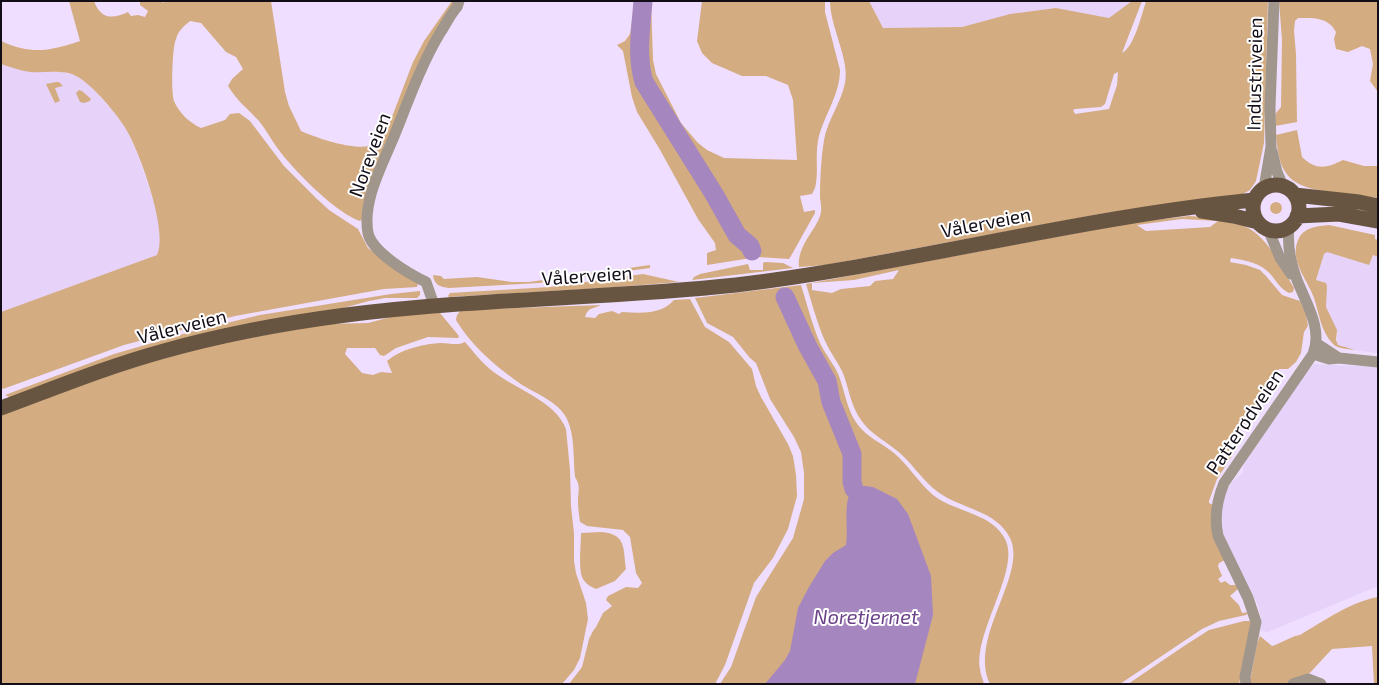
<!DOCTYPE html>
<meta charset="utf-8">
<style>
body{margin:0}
#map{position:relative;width:1379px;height:685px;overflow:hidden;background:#efdeff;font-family:"Exo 2",sans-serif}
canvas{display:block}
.frame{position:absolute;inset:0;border:2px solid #130d17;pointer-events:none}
</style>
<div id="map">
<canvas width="1379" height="685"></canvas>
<div class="frame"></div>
</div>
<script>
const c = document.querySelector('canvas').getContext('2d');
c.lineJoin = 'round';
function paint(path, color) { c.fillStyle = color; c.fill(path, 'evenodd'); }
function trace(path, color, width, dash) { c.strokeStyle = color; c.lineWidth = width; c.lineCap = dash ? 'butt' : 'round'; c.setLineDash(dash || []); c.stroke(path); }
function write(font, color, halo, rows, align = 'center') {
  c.font = font + ' "Exo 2",sans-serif'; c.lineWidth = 4; c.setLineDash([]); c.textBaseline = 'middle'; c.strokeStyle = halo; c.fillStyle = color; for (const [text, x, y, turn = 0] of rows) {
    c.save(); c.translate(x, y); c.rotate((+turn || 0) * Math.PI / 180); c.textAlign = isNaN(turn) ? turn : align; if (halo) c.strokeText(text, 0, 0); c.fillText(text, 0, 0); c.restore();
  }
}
paint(new Path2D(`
 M869,1H1132L1109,18L1056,8L1010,14L962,27L882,28Z
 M1,64L30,72H62L75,75L90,86L112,110L127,131L136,150L155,205L160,228V250L157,255L1,312Z
 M1327,252L1369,265L1373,255L1378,257V348L1376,353L1355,350L1338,346L1337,342V333L1326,307V283L1316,280L1324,254Z
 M1314,364L1378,367V586L1268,632L1261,631V618L1258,605L1227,546L1222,529L1220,517L1226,491L1233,481L1242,474L1244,464L1305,373Z`), '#e7d2f9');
paint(new Path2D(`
 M69,1H94C101,20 113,19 128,12L131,16L138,15L145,17L148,11L140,5V1H162L163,3L166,1H271L285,92L289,106L301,131C317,138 352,150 369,146C376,144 380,140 385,135L413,62L424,41L452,1H456L444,24L365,217L360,221C336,213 297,173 281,153C273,143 267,131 259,121C248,109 237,101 228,86L232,79L243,69L236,57L226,52L201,23L190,21C184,26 178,31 176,39C172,48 171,93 174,101C179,113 190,123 201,128L225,120L230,114L239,113L250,121L284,166L317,199L329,210L358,229L368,248L418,284L417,287L384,289L235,316L124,345L3,389L1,387V312L157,255C169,233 140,153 127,131C118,115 92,84 76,76C63,69 45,73 31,72C20,71 11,67 1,64V41C32,55 50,51 80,41Z
 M635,1H651L653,60L656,74L681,123L698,143L707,150L724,158L797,160L793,100L788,85L766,76H742L712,63L702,53L697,41L702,1H825V12L840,70C840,96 823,116 818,141C815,157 819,173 815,188L812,194L800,196L804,212L815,210V213L791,256L789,259L758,257L707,265V253L716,250L715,243L698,219L659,148L637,112L632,97L623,51L617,45L625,41L630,34Z
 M830,1H869L883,28L962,27L1010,14L1056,8L1109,18L1132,1H1142L1122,53C1134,47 1142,14 1146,1H1268L1264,143L1256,181L1250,190L1241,195L1106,213L826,265L799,267C797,244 818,229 821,212C822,207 820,201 820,196C820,178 821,158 824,140C828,119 841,103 845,83C850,60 830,27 830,1ZM1118,72L1117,85L1109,109L1075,114L1073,110L1075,109L1101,107L1105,104L1114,74Z
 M1279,1H1378V92L1370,81L1373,64L1370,49L1362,46L1348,52L1336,49L1334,39L1336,32C1328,17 1314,18 1298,18L1295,21L1294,31L1296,54L1297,122L1275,126L1276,113L1281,107L1282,40Z
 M56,82H59L63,86L55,88L60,101L55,103L46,84Z
 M79,90L82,91L91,99L90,101L84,103L80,102L76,93Z
 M1297,130L1302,157C1317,171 1326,168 1343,160L1364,166H1378V198C1362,196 1346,194 1331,192C1290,187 1279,176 1276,135Z
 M1270 208a6 6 0 1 1 12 0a6 6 0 1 1-12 0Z
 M1189,216C1207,217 1238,220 1253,231C1271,244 1283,269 1294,288L1293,292L1289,293C1278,288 1275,277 1266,270C1257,262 1242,260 1231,258L1230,262L1246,265L1260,270L1266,276L1282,295L1300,301L1306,314L1308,326L1304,332L1301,353L1296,362L1288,369H1279L1230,447L1234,453L1217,479L1209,501V503L1213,505L1225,560L1219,563L1218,566L1222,576L1218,579L1221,583L1225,581L1230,585H1237L1239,588L1230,596L1239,605L1242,613L1249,612L1246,615L1219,621L1202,629L1120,684H990C968,637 1028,575 1010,538C996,510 961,509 938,492C924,482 914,466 901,454C889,443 870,434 861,420C850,405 849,387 842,371C837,361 830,352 825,341C817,323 812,303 806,284L1135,222ZM1182,219L1218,221L1210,227L1146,231L1137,225ZM899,270L893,279L875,281L870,286L841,289L832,293L812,290V283L854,280Z
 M1329,225L1375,235V239L1378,240V257L1373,255L1369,265L1327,252L1324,254L1316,280L1326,283L1327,286L1326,307L1337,330L1336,340L1338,345L1355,350C1348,349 1338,349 1333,344C1321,332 1319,313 1314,298C1307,278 1288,260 1299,238C1305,227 1318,226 1329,225Z
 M765,262L783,263L793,268L692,280L694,277L700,274L748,264L750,270H763V263Z
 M650,265V268L539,283L449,288C440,287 434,285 433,275L441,276L444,279L477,277L512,282H529Z
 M643,274L679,282L604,288L449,297L448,296L450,293L550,287Z
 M801,285C807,304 812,324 820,343C825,354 834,364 839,376C845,392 847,411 858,425C867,437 883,444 894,453C909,466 919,483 933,495C954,512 994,513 1006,541C1019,572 974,632 980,669C980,674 983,679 984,684H720L731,667L756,597L793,538L804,499V473L801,452L794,437L770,399L756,363L750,358L733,337L707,323L695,298Z
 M420,291V295L417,298H385L369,301L12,398L5,395L114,354L197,330L260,315L391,294Z
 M690,299L705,327L729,342L752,369L756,386L761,397L788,444L793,456L796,475L797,496L788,529L773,558L754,583L725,665L715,684H569L582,667L589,639L593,631L596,627L603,613L612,606L606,600L608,596L626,587L638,588L642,583L636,573L630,537L623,530L587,526L580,522C579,515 578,508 578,501C578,491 581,486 575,477C573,458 575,436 567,419C558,400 532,393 515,380C493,364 470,344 456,320L457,315L461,310L601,305C593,309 588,307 585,317L595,318L599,314L612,311L619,314L622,312C640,313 661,315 674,300Z
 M440,313L459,336L458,338L428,337L396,348L384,356L380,355L375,348H347L345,354L362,373L373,375L381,372L392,373L387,361C401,349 423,344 441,343C449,343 457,346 465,342C473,351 481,362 491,370C513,388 556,401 566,429L570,470L571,506L574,533V561L576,573L586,603L588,619L580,658L574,670L562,684H1V415L109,374L211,345L325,324L368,323L402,314Z
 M601,532C627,534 623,549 626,569L615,581L596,589C591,587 586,584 583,579C578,570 581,545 581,533Z
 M1378,597V684H1374L1372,646L1332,649L1307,676L1287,684H1251L1250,681L1257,644L1260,636L1272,646L1275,645L1295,636L1300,635C1324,621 1350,602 1378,597Z
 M1244,621H1252L1239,684H1128L1184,646L1209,630Z`), '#d4ac81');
paint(new Path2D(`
 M864,486L873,487L897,499L908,514L931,576L933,615L915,684H765L785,660L790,651L798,608L809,587L825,561L833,553L846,545C849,530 842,500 853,489C856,486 860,487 864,486Z`), '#a586bf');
trace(new Path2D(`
 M643,1C641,27 636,56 644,82L714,194L737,235L750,246L752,251
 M785,297L807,345L827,381L831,402L852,454V482L854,489`), '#a586bf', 19);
trace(new Path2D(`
 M1272,151L1277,172L1283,186
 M1264,188L1271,147L1270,107L1274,1
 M1268,229L1280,258L1291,274
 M434,305L426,282C409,274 372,252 368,233C362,200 383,164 395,134C409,99 421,65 440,33C446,24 450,15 457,7L459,1
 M1316,343L1339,358
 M1313,354L1329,359L1339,358L1378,362
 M1246,684L1245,677L1256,622L1248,598L1218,536C1214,518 1217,500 1224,483L1313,354C1323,329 1306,303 1297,280C1290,262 1287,245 1289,226
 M1293,684L1308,679L1321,684`), '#a1968b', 11);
trace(new Path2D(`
 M1253 208a23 23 0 1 1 46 0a23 23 0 1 1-46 0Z
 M1295,195L1359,202L1378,206
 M1202,211L1234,216L1258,222
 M1297,216L1339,214L1378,221
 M1,408C55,388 109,366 164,351C224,334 285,323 346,315C476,298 606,299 736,285C910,264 1080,217 1254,200`), '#685541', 15);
write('19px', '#130d17', '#fff', [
 ["Industriveien",1255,74,-89],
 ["Noreveien",370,155,-70],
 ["Vålerveien",986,223,-11],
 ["Vålerveien",587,276,-4],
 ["Vålerveien",182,327,-14],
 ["Patterødveien",1245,422,-56]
]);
write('italic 20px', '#6b428a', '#fff', [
 ["Noretjernet",866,617]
]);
</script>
